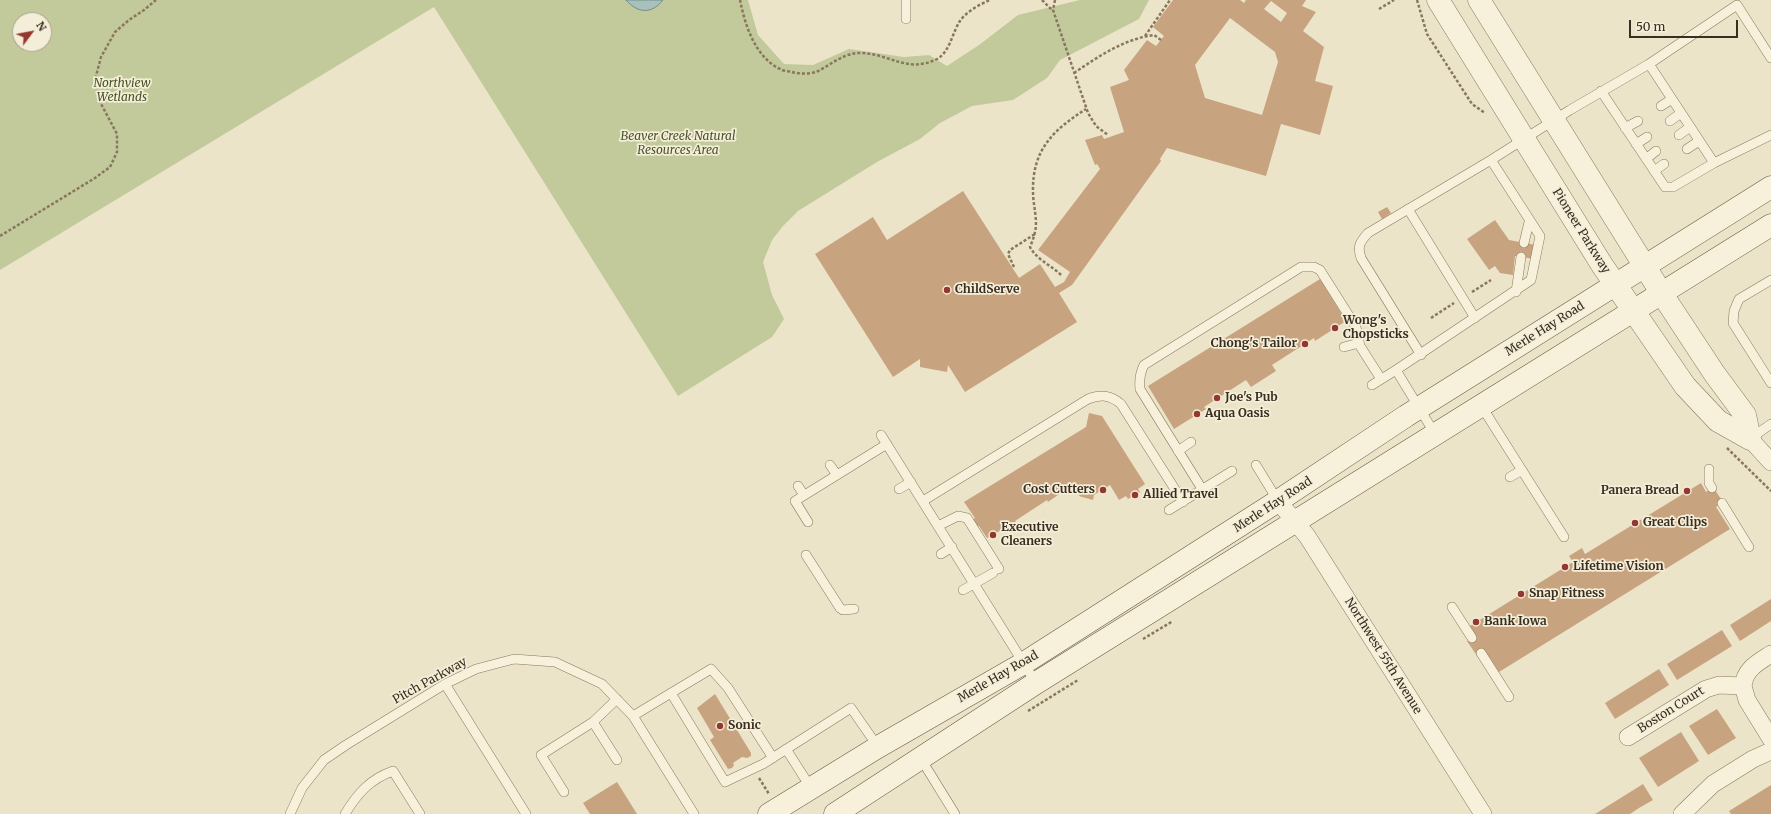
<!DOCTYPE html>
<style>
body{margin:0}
#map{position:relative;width:1771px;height:814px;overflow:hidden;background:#ece4c8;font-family:Merriweather,serif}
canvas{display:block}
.north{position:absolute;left:12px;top:12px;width:40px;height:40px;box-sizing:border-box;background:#f4eed8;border:1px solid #a9a18f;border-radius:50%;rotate:58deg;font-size:11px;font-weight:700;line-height:16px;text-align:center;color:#392e21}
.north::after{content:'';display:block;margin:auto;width:14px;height:18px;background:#933731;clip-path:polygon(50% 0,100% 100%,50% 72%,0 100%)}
.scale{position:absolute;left:1629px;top:20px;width:109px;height:18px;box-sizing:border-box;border:2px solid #392e21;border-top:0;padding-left:5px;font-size:12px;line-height:14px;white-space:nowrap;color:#392e21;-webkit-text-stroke:3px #f4eed8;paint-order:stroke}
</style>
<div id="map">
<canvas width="1771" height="814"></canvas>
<div class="north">N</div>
<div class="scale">50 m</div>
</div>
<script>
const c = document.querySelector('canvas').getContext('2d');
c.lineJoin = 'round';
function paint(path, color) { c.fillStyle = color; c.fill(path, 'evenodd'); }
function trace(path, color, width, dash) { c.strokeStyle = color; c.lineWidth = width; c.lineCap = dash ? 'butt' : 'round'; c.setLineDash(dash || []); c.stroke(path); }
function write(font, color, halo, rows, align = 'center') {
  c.font = font + ' Merriweather,serif'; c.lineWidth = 3.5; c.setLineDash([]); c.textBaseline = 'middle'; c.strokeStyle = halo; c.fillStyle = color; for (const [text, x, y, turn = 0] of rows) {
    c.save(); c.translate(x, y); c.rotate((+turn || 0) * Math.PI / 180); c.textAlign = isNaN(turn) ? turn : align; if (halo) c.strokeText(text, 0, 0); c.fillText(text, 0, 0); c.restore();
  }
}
paint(new Path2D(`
 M0,0H748L758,35L784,64L813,65L849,49L904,57L929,55L947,66L979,45L1018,15L1080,0H1149L1139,19L1060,60L1047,78L1013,100L972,106L940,123L920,139L877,162L798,211L783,226L772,240L763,262L772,295L784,319L772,337L678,396L434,7L0,270ZM20,20H44V44H20Z`), '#c2ca9c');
const water = new Path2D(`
 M626,0H663C652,14 638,14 626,0Z`);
paint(water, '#a9c1bb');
trace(water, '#708f89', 1);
paint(new Path2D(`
 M1173,0H1240L1244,3L1246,0H1306L1302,6L1316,12L1303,31L1324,47L1315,81L1333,86L1320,135L1281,124L1266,176L1167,148L1160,159L1161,161L1072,285L1059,293L1077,322L965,392L948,365L947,372L920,367V359L893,377L815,254L873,217L887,240L963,191L1019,278L1040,264L1055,287L1064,282L1070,272L1038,250L1100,169L1097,164L1095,165L1085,140L1102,135L1104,139L1124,132L1110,87L1129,80L1124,70L1147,40L1156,46L1164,36L1153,27ZM1271,1L1287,13L1281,22L1264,9ZM1230,18L1275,52L1278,62L1262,115L1205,98L1195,65Z
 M1387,207L1391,213L1382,219L1378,212Z
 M1495,220L1509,240L1536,245L1534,259L1515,256L1513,275L1500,273L1495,266L1489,270L1467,239Z
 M1320,279L1346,321L1315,341L1314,338L1272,365L1276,371L1251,387L1246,380L1204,407L1206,409L1174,429L1148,386Z
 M1089,413L1102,416L1145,484L1138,489L1140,492L1128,499L1126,496L1119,500L1110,485L1094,495L1093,500L1079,496L1080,492L1075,483L1048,502L1047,500L1015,521L1016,522L987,538L979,526L977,527L972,520L975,518L964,502L1086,427Z
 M1701,483L1706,492L1713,487L1723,502L1716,507L1730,529L1499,672L1485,651L1477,656L1467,641L1476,636L1470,626L1573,562L1569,556L1582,548L1585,554Z
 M1771,599V621L1740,641L1730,625Z
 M1722,630L1732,646L1677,680L1667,664Z
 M1659,669L1669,685L1615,719L1605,703Z
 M715,694L751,753V756L747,758L742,757L733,763L734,765L732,768L728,769L710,740L714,737L697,708Z
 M1717,709L1736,738L1708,755L1689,726Z
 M1681,732L1699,761L1658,787L1639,758Z
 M617,782L637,814H590L583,803Z
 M1643,784L1653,800L1639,808L1630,814H1595Z
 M1771,785V814H1731L1729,811Z`), '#c8a380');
const service = new Path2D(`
 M906,0V19
 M1649,64L1737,5L1771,58
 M1601,91L1665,187H1673L1714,163
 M1661,106L1672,99
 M1670,121L1681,113
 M1625,128L1638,121
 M1679,135L1690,127
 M1636,144L1647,137
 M1687,149L1699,141
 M1646,159L1656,151
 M1654,171L1664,164
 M1408,209L1475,318
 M1524,243L1529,222
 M1771,280L1739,299L1734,311L1733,323L1771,383
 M1516,292L1521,257
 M1344,347L1359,343
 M1421,355L1361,258C1357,246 1360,242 1368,233L1491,160L1570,110L1649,64L1714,163L1771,135
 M1396,370L1531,280L1540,236L1491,160
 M1372,385L1396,370L1435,434
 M1482,407L1564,537
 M881,435L1036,683
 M1751,438L1771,424
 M1178,451L1191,442
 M830,465L837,475
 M1256,465L1278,501
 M1709,469V483L1712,488
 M1510,477L1522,470
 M798,486L804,495
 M899,489L911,482
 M1202,489L1140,389C1139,380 1140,373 1144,365L1301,267H1314L1320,270L1356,327L1360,346L1381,379
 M923,501L1088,399C1101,394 1110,395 1121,404L1183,502
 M1722,503L1749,547
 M1169,510L1232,471
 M808,522L795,501L887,444
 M938,526L958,516L967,518L999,569
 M941,554L952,547
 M806,555L840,608L843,610L854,609
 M963,590L993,573
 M1452,607L1472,638
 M1481,653L1509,697
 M445,684L526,814
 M633,716L671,693
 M593,722L617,760
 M786,749L811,788
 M773,758L728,688L711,669L671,693L725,782L763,764L851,708L878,747
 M921,759L955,814
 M564,792L541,755L593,722L617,699
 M290,814L302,788L324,760L346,745L445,684L476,669L514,659L555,662L602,684L633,716L694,814
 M345,814C357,794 370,779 393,771L420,814`);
const minor = new Path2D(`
 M1750,439L1771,462
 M1278,501L1307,536L1483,814
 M1743,686L1747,700L1771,739
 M1628,737L1706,689L1719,685L1743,686C1745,669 1757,663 1771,654
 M1682,814L1713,784L1753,759L1771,751`);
const tertiary = new Path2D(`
 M1438,0L1602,265L1685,386L1718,421L1750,439
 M1479,0L1662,294L1714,373L1745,415L1750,439`);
const secondary = new Path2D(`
 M769,814L878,747L1024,663L1278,501L1406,416L1771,187
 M835,814L1036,683L1771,225`);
trace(service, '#88775e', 10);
trace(minor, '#88775e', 18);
trace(tertiary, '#88775e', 23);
trace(secondary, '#6a5841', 23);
trace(new Path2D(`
 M740,0C745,25 755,57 780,69C783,71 788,71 792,72C798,74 809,74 816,72C831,65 843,53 860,53C889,53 907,74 937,59C950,52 952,33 960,21C966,12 980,4 990,0
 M1042,0L1052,10
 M1055,0L1053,10L1088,113L1096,126L1108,135
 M1417,0L1427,34L1472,104L1485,113
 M1379,9L1394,0
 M1145,36L1170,0
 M1074,73C1099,56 1124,39 1154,35L1161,40
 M0,236L95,178L110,167L117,152V134L99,100L95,80L101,57L115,32L129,20L144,10L156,0
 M1014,267L1008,254L1010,250L1035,234
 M1061,275C1051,265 1037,260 1030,247C1032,242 1034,237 1035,232C1038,220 1033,205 1033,192C1032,150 1053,130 1086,109
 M1472,292L1491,280
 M1431,318L1454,303
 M1727,448L1771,491
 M1143,639L1173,621
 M1028,711L1078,680
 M759,778L769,794`), '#88775e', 2.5, [3, 2]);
trace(service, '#f7f1db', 9);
trace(minor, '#f7f1db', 17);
trace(tertiary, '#f7f1db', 22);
trace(secondary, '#f7f1db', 22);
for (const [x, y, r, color] of [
 [947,290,4,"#933731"],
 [1335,328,4,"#933731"],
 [1305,344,4,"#933731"],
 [1217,398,4,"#933731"],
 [1197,414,4,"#933731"],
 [1103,490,4,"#933731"],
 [1687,491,4,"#933731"],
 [1135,495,4,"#933731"],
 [1635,523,4,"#933731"],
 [993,535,4,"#933731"],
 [1565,567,4,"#933731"],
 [1521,594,4,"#933731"],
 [1476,622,4,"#933731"],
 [720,726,4,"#933731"]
]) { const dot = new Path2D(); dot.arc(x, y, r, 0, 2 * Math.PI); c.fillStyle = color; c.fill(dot); trace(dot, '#f4eed8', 1.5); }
write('italic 12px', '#465429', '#f4eed8', [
 ["Northview",122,84],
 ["Wetlands",122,98],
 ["Beaver Creek Natural",678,137],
 ["Resources Area",678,151]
]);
write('12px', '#392e21', '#f4eed8', [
 ["Pioneer Parkway",1581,231,58],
 ["Merle Hay Road",1545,329,-32],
 ["Merle Hay Road",1273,505,-33],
 ["Northwest 55th Avenue",1383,656,58],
 ["Merle Hay Road",998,677,-30],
 ["Pitch Parkway",430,681,-29],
 ["Boston Court",1671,710,-32]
]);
write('bold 12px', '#392e21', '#f4eed8', [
 ["ChildServe",955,290],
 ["Wong's",1343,321],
 ["Chopsticks",1343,335],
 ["Chong's Tailor",1297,344,"right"],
 ["Joe's Pub",1225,398],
 ["Aqua Oasis",1205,414],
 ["Cost Cutters",1095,490,"right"],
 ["Panera Bread",1679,491,"right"],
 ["Allied Travel",1143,495],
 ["Great Clips",1643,523],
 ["Executive",1001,528],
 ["Cleaners",1001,542],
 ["Lifetime Vision",1573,567],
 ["Snap Fitness",1529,594],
 ["Bank Iowa",1484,622],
 ["Sonic",728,726]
], 'left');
</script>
